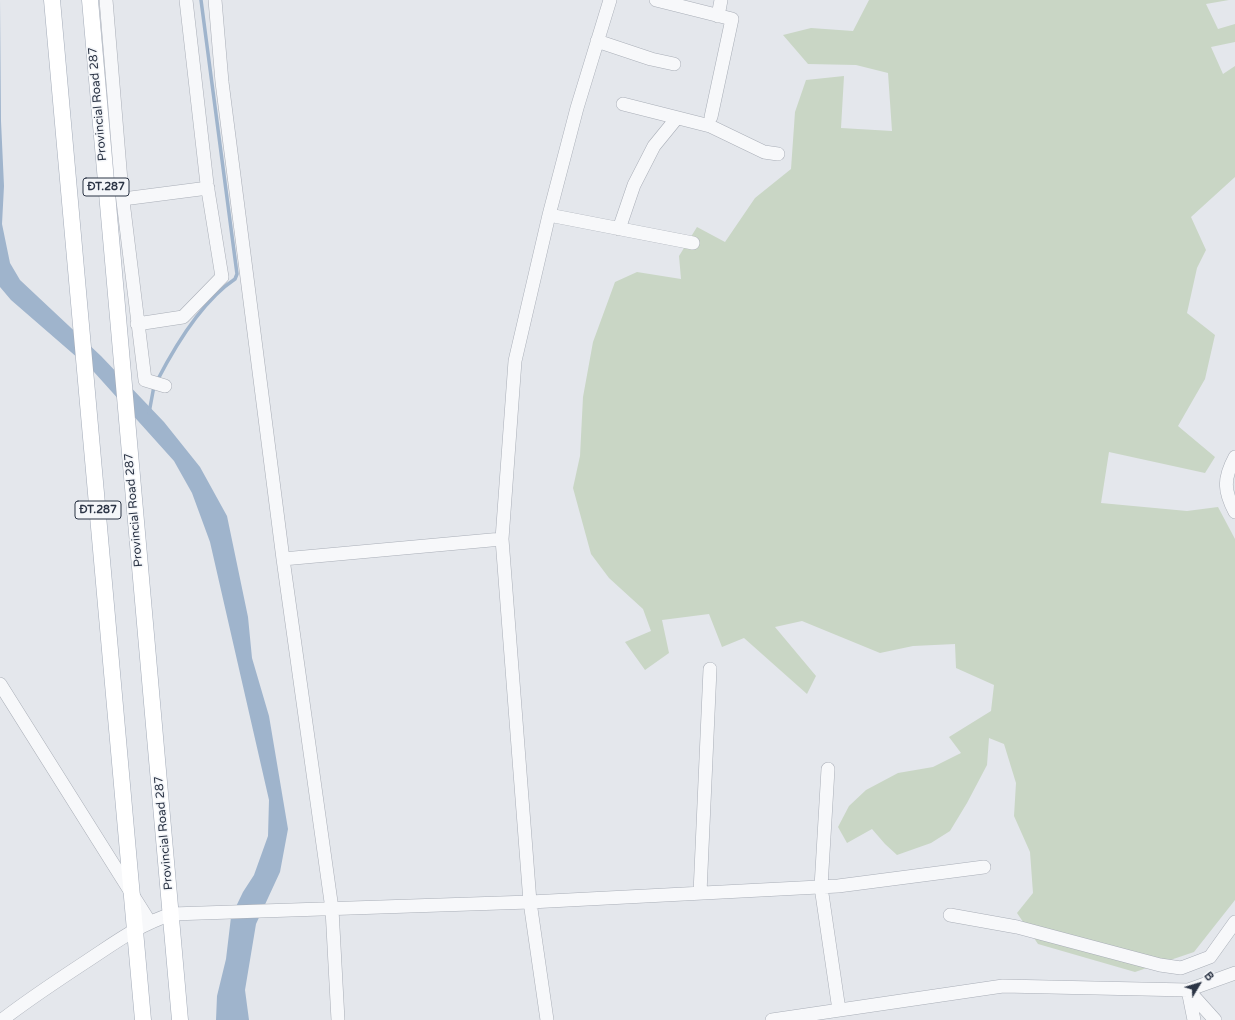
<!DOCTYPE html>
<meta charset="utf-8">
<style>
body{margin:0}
#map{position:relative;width:1235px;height:1020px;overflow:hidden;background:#e4e7ec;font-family:"Varela Round",sans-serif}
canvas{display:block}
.north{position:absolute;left:1179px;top:964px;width:40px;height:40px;-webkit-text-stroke:3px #f4f6f9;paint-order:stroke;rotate:52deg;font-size:11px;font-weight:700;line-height:16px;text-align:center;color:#2b3445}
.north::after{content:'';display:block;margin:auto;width:14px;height:18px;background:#2b3445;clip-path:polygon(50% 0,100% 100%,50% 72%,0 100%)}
</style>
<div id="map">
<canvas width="1235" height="1020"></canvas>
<div class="north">B</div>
</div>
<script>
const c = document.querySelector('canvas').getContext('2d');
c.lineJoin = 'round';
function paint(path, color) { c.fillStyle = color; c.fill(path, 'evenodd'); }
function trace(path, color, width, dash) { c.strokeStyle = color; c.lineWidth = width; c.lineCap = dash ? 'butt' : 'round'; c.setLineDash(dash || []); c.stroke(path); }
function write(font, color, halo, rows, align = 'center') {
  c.font = font + ' "Varela Round",sans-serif'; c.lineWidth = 3; c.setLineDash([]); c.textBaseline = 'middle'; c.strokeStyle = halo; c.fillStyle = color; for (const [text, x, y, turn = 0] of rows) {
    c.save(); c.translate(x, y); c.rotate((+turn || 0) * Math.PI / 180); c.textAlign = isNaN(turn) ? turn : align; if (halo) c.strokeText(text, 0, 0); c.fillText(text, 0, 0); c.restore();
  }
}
paint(new Path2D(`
 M869,0H1229L1206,4L1218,29L1235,24V42L1211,47L1223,74L1235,66V177L1191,217L1206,250L1197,268L1187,313L1215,335L1205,379L1178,426L1215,457L1205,473L1109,452L1101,503L1187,511L1218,507L1235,539V900L1194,952L1135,972L1038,944L1017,913L1033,893L1030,852L1014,816L1016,783L1004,744L989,738L987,765L967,803L950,831L931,843L897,855L885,844L872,829L847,843L838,827L849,806L866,790L898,773L933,767L961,753L949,737L991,711L994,685L956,668L955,644L913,646L880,653L802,621L775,627L816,676L807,694L744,638L722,647L709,614L662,620L669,653L645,670L625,642L651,631L643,609L609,578L591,554L573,488L580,456L583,397L593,342L615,282L637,272L681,279L679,256L697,227L725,242L755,198L791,169L795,112L806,80L844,76L841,128L892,131L888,73L856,65L808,64L783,35L811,28L853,31Z`), '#c9d6c5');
paint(new Path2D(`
 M0,0L1,121L4,186L2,224L10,263L20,280L101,356L164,422L200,467L227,516L248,617L252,658L269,716L288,829L280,872L256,924L245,990L249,1020H216L217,996L226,959L231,917L243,892L254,875L268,836L269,800L210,542L192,493L174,461L94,372L11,300L0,287Z`), '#9fb4cc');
trace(new Path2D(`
 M157,381C175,346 202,301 235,279L237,274L201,0
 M149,413L154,386`), '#9fb4cc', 3.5);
const minor = new Path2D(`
 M106,0L122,193L145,380L165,386
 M215,0L222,82L283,559L332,909L338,1020
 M656,0L732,19L711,117
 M718,16L721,0
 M597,41L651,59L674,64
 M623,104L710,126L764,152L778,154
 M123,199L208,188
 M549,215L693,243
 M619,229L634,185L654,146L676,119
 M137,324L183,317L222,277L207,184L186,0
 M1235,457C1223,479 1224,491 1235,512
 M283,559L502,539
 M0,684L149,921
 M828,769L821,887L839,1010
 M700,893L710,669
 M950,915L1017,927L1160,965L1181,968L1210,957L1235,922
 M1188,990L1215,1020
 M1188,990L1194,1020
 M2,1020C29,999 58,980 87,961C116,942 138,925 172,914L530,902L838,886L984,867
 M547,1020L530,902L502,539L515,361L549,215L577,108L610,0
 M772,1020L1003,986L1188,990L1235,973`);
const major = new Path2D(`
 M52,0L143,1020
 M90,0L180,1020`);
trace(minor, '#a9aeb7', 14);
trace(major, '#a3abb8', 17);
trace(minor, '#f7f8fa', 13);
trace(major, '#fff', 16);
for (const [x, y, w] of [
 [106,187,46],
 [98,510,46]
]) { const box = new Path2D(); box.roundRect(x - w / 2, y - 9, w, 18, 3); c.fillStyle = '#f4f6f9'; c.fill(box); trace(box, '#2b3445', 1); }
write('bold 11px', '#2b3445', null, [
 ["ĐT.287",106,187],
 ["ĐT.287",98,510]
]);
write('12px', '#2b3445', '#f4f6f9', [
 ["Provincial Road 287",98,104,-95],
 ["Provincial Road 287",134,510,-95],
 ["Provincial Road 287",164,833,-95]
]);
</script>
